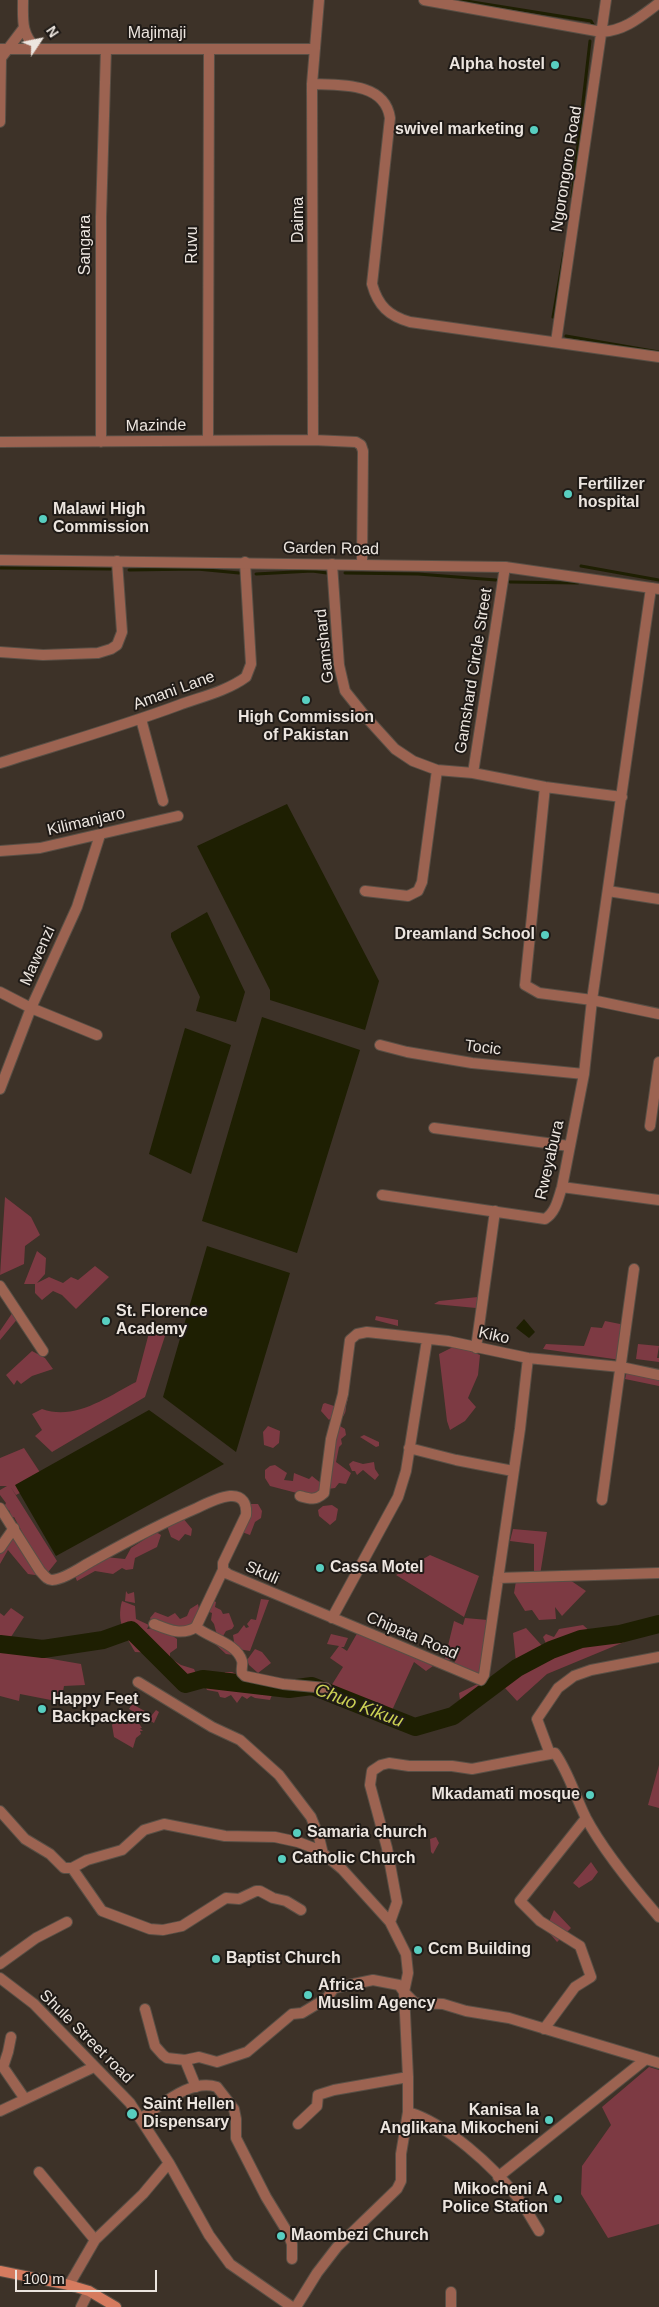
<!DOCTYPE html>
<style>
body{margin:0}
#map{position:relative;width:659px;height:2307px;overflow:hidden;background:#3d3228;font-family:Arial,sans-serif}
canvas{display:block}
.north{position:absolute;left:15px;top:15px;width:50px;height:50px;-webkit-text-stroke:4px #201b17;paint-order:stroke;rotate:56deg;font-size:14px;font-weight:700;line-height:20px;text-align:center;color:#ece5df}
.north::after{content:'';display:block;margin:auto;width:18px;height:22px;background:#ece5df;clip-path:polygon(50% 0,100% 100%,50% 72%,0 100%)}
.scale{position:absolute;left:15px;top:2270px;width:142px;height:22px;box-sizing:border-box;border:2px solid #ece5df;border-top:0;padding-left:6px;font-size:15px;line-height:18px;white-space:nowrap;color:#ece5df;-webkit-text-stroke:4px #201b17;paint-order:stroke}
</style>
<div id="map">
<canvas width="659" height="2307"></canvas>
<div class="north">N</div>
<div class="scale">100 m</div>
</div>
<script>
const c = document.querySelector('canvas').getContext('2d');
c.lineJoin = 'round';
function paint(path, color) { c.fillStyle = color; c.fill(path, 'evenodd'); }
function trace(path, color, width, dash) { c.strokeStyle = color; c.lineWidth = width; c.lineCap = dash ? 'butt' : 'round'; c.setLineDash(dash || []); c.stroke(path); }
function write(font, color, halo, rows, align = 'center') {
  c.font = font + ' Arial,sans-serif'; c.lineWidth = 4; c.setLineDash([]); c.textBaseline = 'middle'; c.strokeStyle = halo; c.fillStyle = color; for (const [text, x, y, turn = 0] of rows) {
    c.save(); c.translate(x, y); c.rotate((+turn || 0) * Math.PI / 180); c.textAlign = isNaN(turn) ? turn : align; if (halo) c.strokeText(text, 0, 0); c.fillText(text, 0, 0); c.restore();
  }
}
paint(new Path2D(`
 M5,1197L31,1217L40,1235L25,1246L24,1264L0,1275Z
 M37,1251L46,1258L45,1274L37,1283L49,1277L63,1283L71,1277L78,1280L95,1266L109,1277L76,1309L62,1295L53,1291L42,1300L35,1293V1284H24Z
 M478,1297L476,1308L434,1304L439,1301Z
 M13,1312L19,1317L0,1340V1331Z
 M376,1316L398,1320V1326L375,1320Z
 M605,1321L625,1325L621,1360L543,1349L546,1344L584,1346L591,1327L602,1328Z
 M150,1329L166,1333L145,1397L52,1452L35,1436L42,1430L32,1414L42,1409C75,1421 107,1397 136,1382Z
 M466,1341L470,1351L480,1355L478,1375L468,1398L476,1407L465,1421L450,1430L447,1421L439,1354L451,1348L455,1343Z
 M638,1344L659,1346L657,1358H659V1362L636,1359Z
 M32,1351L45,1358L53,1369L32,1376L21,1384L17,1380L14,1385L6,1375Z
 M627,1371L659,1376V1386L625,1379Z
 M344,1395L348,1399C344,1408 349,1413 339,1420L332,1417L329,1420L321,1411L323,1404L325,1403L337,1407Z
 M341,1422L340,1426L345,1429L346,1435L341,1439L342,1444L339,1447L336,1462L351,1473L346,1484L339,1483L335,1488L328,1489L331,1454Z
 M268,1426L280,1431L279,1443L273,1448L264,1445L263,1432Z
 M364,1435L379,1442V1446L376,1447L360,1437Z
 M24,1448L45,1480L16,1495L10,1486L57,1561L45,1576L31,1548L27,1546V1541L14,1517L12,1518L9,1510L7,1511L4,1507L6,1503L0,1495V1490L7,1486H0V1458Z
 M353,1461L363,1464L374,1462L375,1469L379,1475L375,1480L363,1470L357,1475L355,1471H352L349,1464Z
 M275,1465L287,1473L284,1480L293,1481L294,1473L309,1479L312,1476L322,1484L316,1498L270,1486L265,1478V1470L270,1466Z
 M249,1504H258L262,1511L261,1518L255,1522L250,1535L242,1532Z
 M332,1505L338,1509L336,1520L330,1525L319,1516L318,1510L323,1506Z
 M182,1517L192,1529L191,1536L185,1534L179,1541L171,1537L167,1526Z
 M513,1529L547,1532L540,1575L547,1571L567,1578L586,1591L562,1616L555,1607L556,1619L539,1620L532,1610L525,1611L514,1593L516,1581L527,1583L534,1579V1544L510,1541Z
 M156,1532L161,1535L157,1547L135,1558L133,1569L126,1570L122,1568L113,1574L95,1571L77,1581L75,1576L105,1557L125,1559L131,1548Z
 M13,1533L42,1576L28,1574L8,1550L0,1564V1554Z
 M430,1555L479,1576L464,1617L396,1575Z
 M126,1591L128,1594L134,1592L135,1603L125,1601Z
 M261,1599L269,1600L250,1651L238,1649L233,1655L226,1654L214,1643L219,1640L232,1645L234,1642L233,1635L238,1633L244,1625L246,1628L249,1627L247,1624L251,1619L256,1620Z
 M212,1600L216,1602L215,1607L221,1610L223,1614L229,1613L234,1626L232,1629L226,1631L223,1636L217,1635L214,1624L211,1620L212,1613L207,1611Z
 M122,1601L135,1606L136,1619L149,1625L147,1629L155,1628L150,1618L155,1612L168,1617L175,1613L180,1619L187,1616L190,1609L198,1604L200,1613L193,1627L166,1631L177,1639V1648L170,1653V1658L181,1665L194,1669L198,1678V1684L182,1685L172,1677L154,1653L135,1652C125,1634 116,1622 122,1601Z
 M11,1608L24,1617L9,1640L0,1635V1613L4,1616Z
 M465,1618L488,1620L480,1677L453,1667L456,1658L444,1662L454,1621L463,1625Z
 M583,1625L593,1634L624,1627L629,1640L547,1674L517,1701L505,1688L470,1712L462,1711L450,1722L433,1720L460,1700L459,1693L490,1678L504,1687L510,1681L507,1679L516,1662L513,1633L526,1628L545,1649L548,1648L543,1637L546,1634L554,1637L559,1629Z
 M359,1630L368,1637L433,1666L426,1671L414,1662L389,1717L328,1691L343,1667L330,1658L339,1646L327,1644L331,1634L348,1638L344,1647H341L347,1651Z
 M255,1649L262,1652L271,1663L258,1673L249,1665L247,1660Z
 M0,1650L81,1664L85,1685L64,1686L61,1702L20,1694L19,1701L0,1696Z
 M225,1672H232L241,1676L250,1672L257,1677L282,1682L280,1689L274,1690L270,1700L255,1698L251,1696L247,1699L242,1696L237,1703L231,1695L225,1698L220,1697L218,1692L207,1690L205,1686L208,1684L218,1686L220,1685L208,1680L199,1682L202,1678L213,1675L218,1679H222Z
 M132,1704L152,1715L156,1710L159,1712L154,1723L129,1709Z
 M125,1712L135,1717L142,1728H140L143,1731H140L141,1734L136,1738L133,1748L114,1737L112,1725L116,1719V1714Z
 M659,1765V1808L648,1805Z
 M436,1837L439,1843L433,1854L431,1852L430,1839Z
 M591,1862L598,1872L592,1880L579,1888L573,1883Z
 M554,1910L571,1928L557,1942L546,1929Z
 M649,2067L659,2070V2224L608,2238L581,2194L582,2166L611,2125L602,2107Z`), '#7d3a43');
paint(new Path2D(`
 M287,804L379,981L365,1030L270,1000V990L197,846Z
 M207,912L245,992L236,1022L196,1011L200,997L171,937V933Z
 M262,1017L360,1050L297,1253L202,1221Z
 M185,1028L231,1045L191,1174L149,1154Z
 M207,1246L290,1273L236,1452L163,1397Z
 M524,1319L535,1332L529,1338L516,1328Z
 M149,1410L224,1464L56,1556L15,1485Z`), '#1e1f02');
trace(new Path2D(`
 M460,0L591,21L595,28
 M572,197L590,41
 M553,317L564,253
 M566,336L659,352
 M581,566L659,580
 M1,568L111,569
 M129,570L197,569L239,573
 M345,573L418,574L496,580
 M256,574L312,571L327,573
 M510,582L578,583`), '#1e1f02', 3);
trace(new Path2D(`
 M0,1644L43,1649L103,1640L131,1630L185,1684L203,1679L289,1689L312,1686L415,1727L453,1716L517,1668L551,1650L581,1639L620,1634L659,1624`), '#1e1f02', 18);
const minor = new Path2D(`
 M23,0C23,22 21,32 36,49
 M424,0L602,32C626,30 640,17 659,3
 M0,49H313
 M312,84C340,85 385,82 390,118L372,284C378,306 389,316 410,322L659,357
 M0,122L1,58L23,29
 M556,342L606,0
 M208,440L209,49
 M313,440L312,84L319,0
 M0,442L313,440L356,442L361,445L363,451L362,564
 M101,442V217L106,49
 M332,564L339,665L345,691L365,716L395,749L413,761L437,770L473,773L545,787L622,797
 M0,652L43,655L98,653L111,649L117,645L122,632L117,561
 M141,719L163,801
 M0,763C60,744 120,727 179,705C201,697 227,691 246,677L251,664L245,562
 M473,773L505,567
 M545,787L525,985L539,993L592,1000L659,1014
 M0,851L40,848L178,816
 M365,891L408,896L418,891L422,882L437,770
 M608,891L659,899
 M0,992L31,1008L97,1035
 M380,1045L407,1052L472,1063L584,1074
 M0,1089L31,1008L77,907L100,835
 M650,1126L659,1062
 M434,1128L569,1146
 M562,1187L659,1200
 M382,1195L545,1219C556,1212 558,1199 562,1187L584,1074L592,1000L651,588
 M0,1286L43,1351
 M476,1348L495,1211
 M409,1448L456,1460L513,1471
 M300,1496C310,1499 315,1501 324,1493L331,1439L343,1394L350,1340L357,1334L367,1332L395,1335L448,1341L528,1358L621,1367L659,1375
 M602,1500L634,1269
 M0,1508L40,1571C44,1575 47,1580 52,1580C66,1579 82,1566 94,1560C128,1541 162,1523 197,1508C207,1503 219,1497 230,1496C243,1495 247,1504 246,1515L223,1563V1570L228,1574L481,1680L484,1675L520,1429L528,1358
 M0,1548L14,1528
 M498,1578L659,1573
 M332,1618L398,1497L406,1471L427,1340
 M154,1624C169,1630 182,1636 196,1627L223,1570
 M196,1627C209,1638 237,1643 242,1661C243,1664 241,1669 242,1673L245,1676L283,1684L326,1688
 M138,1682L212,1727L240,1740L279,1775L311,1817L319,1837L323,1854
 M550,1754L537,1719L558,1688L574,1676L591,1670L659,1657
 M0,1811L25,1839L50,1854L64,1868H72L102,1911L150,1929L163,1930L182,1926L226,1898L239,1899L256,1891H260L273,1898L286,1901L301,1910
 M72,1868L87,1860L122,1850L144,1830L164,1824L225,1836L275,1837L298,1842L319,1850L342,1869L390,1922L406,1954L408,1973L404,1992L408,2077V2112L401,2154V2181L397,2189L337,2247L317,2273L296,2307
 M390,1922L397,1902L387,1848L370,1785L372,1771L381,1765L389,1763L409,1766H452L472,1769L555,1753C569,1773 575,1796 586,1818C604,1852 634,1888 659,1917
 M0,1964L36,1938L67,1922
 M0,1978L34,2004L130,2103L169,2163L209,2235L230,2264L292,2307
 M145,2009L155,2046L163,2055L167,2058L185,2060L199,2057L217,2062L247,2052L292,2014L302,2013L327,1998L334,1988L373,1980L399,1985L404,1992L415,2003L443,2004L466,2011L509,2018L659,2063
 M544,2029L575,1987L591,1977L580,1946L540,1921L520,1901L586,1818
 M11,2037L8,2052L3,2067L25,2099
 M185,2060L196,2087
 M0,2111L94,2067
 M408,2112C446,2123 493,2166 518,2198C526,2208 532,2220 539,2231
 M141,2118C162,2105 191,2078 217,2087L234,2109L236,2119V2138L266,2197L288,2233L292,2244V2259
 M298,2124L317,2106L318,2095L334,2090L408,2077
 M39,2172L95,2240
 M498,2177L646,2059
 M69,2285L95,2240L143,2194L169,2163
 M81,2307L89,2291
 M451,2307V2292`);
const tertiary = new Path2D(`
 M0,560L505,567L659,589`);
const secondary = new Path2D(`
 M0,2271L69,2285L89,2291L116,2307`);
trace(minor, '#594f45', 12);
trace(tertiary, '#594f45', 12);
trace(secondary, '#594f45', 12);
trace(minor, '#9c6351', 10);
trace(tertiary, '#9c6351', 10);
trace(secondary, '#d67b5f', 10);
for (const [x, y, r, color] of [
 [555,65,5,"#58cec0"],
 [534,130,5,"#58cec0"],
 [568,494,5,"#58cec0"],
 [43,519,5,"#58cec0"],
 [306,700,5,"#58cec0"],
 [545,935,5,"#58cec0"],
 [106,1321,5,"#58cec0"],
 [320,1568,5,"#58cec0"],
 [42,1709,5,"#58cec0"],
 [590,1795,5,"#58cec0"],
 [297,1833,5,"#58cec0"],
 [282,1859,5,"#58cec0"],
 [418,1950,5,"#58cec0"],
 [216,1959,5,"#58cec0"],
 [308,1995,5,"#58cec0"],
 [132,2114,6,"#58cec0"],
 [549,2120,5,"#58cec0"],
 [558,2199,5,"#58cec0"],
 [281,2236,5,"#58cec0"]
]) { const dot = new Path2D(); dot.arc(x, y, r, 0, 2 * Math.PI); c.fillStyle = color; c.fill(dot); trace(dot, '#201b17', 2); }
write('16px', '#ece5df', '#201b17', [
 ["Majimaji",157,34],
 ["Ngorongoro Road",567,169,-81],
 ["Daima",299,220,-90],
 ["Sangara",86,245,-90],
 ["Ruvu",193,245,-90],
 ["Mazinde",156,426,-1],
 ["Garden Road",331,549,1],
 ["Gamshard",325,646,-96],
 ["Gamshard Circle Street",474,671,-81],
 ["Amani Lane",174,691,-20],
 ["Kilimanjaro",86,822,-13],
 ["Mawenzi",38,956,-66],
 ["Tocic",483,1048,7],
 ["Rweyabura",550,1160,-77],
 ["Kiko",494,1336,12],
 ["Skuli",262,1573,24],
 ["Chipata Road",412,1636,23],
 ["Shule Street road",86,2037,45]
]);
write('bold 16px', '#ece5df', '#201b17', [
 ["Alpha hostel",545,65,"right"],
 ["swivel marketing",524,130,"right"],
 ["Fertilizer",578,485],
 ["hospital",578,503],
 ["Malawi High",53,510],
 ["Commission",53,528],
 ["High Commission",306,718,"center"],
 ["of Pakistan",306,736,"center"],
 ["Dreamland School",535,935,"right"],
 ["St. Florence",116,1312],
 ["Academy",116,1330],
 ["Cassa Motel",330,1568],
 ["Happy Feet",52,1700],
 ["Backpackers",52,1718],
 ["Mkadamati mosque",580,1795,"right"],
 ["Samaria church",307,1833],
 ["Catholic Church",292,1859],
 ["Ccm Building",428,1950],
 ["Baptist Church",226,1959],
 ["Africa",318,1986],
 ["Muslim Agency",318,2004],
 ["Saint Hellen",143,2105],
 ["Dispensary",143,2123],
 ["Kanisa la",539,2111,"right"],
 ["Anglikana Mikocheni",539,2129,"right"],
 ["Mikocheni A",548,2190,"right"],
 ["Police Station",548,2208,"right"],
 ["Maombezi Church",291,2236]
], 'left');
write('italic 18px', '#cbd053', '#201b17', [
 ["Chuo Kikuu",359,1706,21]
]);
</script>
